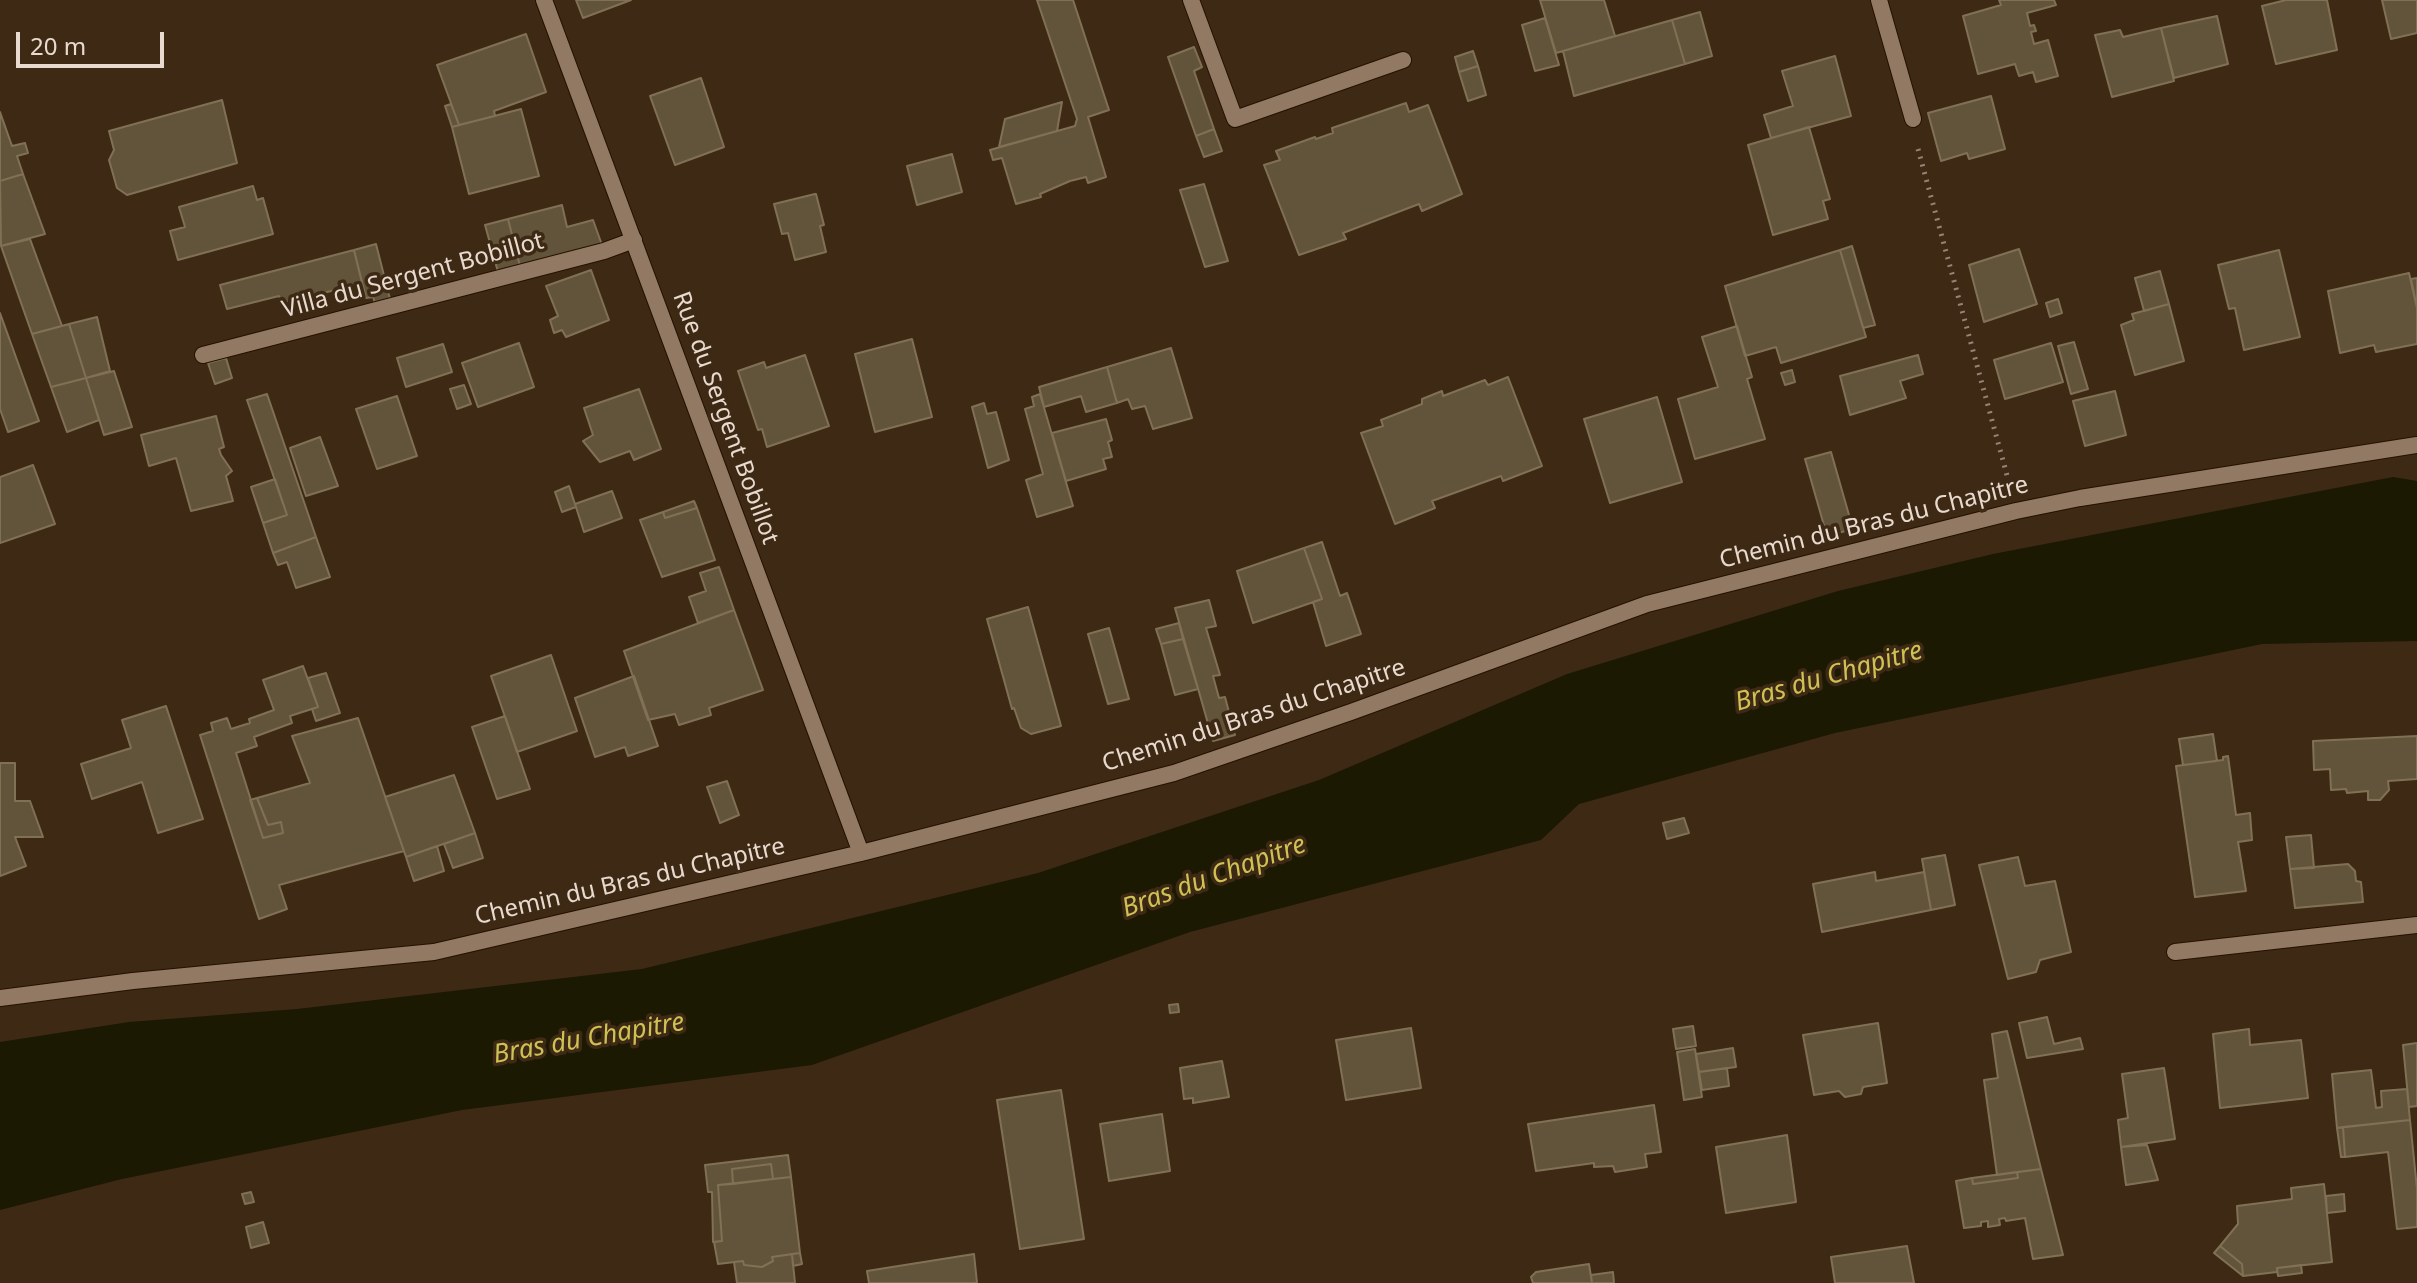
<!DOCTYPE html>
<style>
body{margin:0}
#map{position:relative;width:2417px;height:1283px;overflow:hidden;background:#3e2915;font-family:"Noto Sans",sans-serif}
canvas{display:block}
.scale{position:absolute;left:16px;top:32px;width:148px;height:36px;box-sizing:border-box;border:4px solid #e8dace;border-top:0;padding-left:10px;font-size:24px;line-height:28px;white-space:nowrap;color:#e8dace;-webkit-text-stroke:6px #3e2915;paint-order:stroke}
</style>
<div id="map">
<canvas width="2417" height="1283"></canvas>
<div class="scale">20 m</div>
</div>
<script>
const c = document.querySelector('canvas').getContext('2d');
c.lineJoin = 'round';
function paint(path, color) { c.fillStyle = color; c.fill(path, 'evenodd'); }
function trace(path, color, width, dash) { c.strokeStyle = color; c.lineWidth = width; c.lineCap = dash ? 'butt' : 'round'; c.setLineDash(dash || []); c.stroke(path); }
function write(font, color, halo, rows, align = 'center') {
  c.font = font + ' "Noto Sans",sans-serif'; c.lineWidth = 7; c.setLineDash([]); c.textBaseline = 'middle'; c.strokeStyle = halo; c.fillStyle = color; for (const [text, x, y, turn = 0] of rows) {
    c.save(); c.translate(x, y); c.rotate((+turn || 0) * Math.PI / 180); c.textAlign = isNaN(turn) ? turn : align; if (halo) c.strokeText(text, 0, 0); c.fillText(text, 0, 0); c.restore();
  }
}
paint(new Path2D(`
 M2393,477L2417,481V641L2262,644L1835,733L1579,804L1541,840L1190,932L812,1065L462,1110L122,1179L0,1210V1042L129,1022L297,1009L642,969L1038,873L1319,780L1567,674L1838,591L1993,554Z`), '#1c1902');
const building = new Path2D(`
 M576,0H631L583,18Z
 M1037,0H1073L1109,110L1088,117L1106,177L1088,183L1086,177L1070,181L1040,194L1041,197L1016,204L1002,158L993,160L990,150L1075,126L1077,119Z
 M1540,0H1604L1615,36L1556,53Z
 M1999,0H2054L2056,5L2027,13L2030,26L2034,25L2036,31L2031,32L2034,44L2048,40L2058,76L2036,82L2033,72L2019,76L2015,64L1978,74L1963,16L2001,5Z
 M2286,0H2327L2337,50L2276,64L2262,6Z
 M2382,0H2417V33L2391,39Z
 M1700,12L1712,56L1685,64L1672,20Z
 M2217,16L2228,64L2174,78L2161,28Z
 M1545,18L1559,65L1535,71L1522,25Z
 M1672,20L1685,64L1574,96L1563,51Z
 M2161,28L2174,81L2112,97L2095,35L2120,30L2123,37Z
 M526,34L546,92L494,111L495,116L459,125L437,65Z
 M1194,47L1202,67L1194,71L1214,129L1196,136L1168,57Z
 M1473,51L1478,66L1459,72L1455,57Z
 M1835,56L1851,116L1771,138L1764,115L1793,106L1782,71Z
 M1478,66L1486,95L1468,101L1459,72Z
 M701,78L724,147L675,165L650,96Z
 M1991,96L2005,149L1969,159L1967,153L1941,161L1928,113Z
 M222,100L237,163L127,195L117,188L109,160L114,150L109,131Z
 M1062,102L1057,131L999,147L1005,119Z
 M1406,103L1409,112L1428,105L1462,194L1422,211L1419,204L1343,233L1346,239L1299,255L1264,165L1280,160L1276,151L1315,137L1316,139L1333,133L1332,128Z
 M451,104L459,125L452,127L445,106Z
 M521,109L539,176L469,194L452,127Z
 M0,112L12,146L25,143L28,153L17,156L23,174L0,181Z
 M1809,127L1830,199L1823,201L1828,219L1773,235L1748,145Z
 M1214,129L1222,151L1204,157L1196,136Z
 M952,154L962,192L917,205L907,166Z
 M23,174L45,234L1,246L0,181Z
 M1204,184L1228,261L1205,267L1180,190Z
 M253,186L257,200L263,198L273,234L178,260L170,231L185,227L179,207Z
 M815,194H816L824,225L820,226L826,252L795,260L788,233L782,234L774,204Z
 M562,205L567,227L593,220L602,245L520,266L508,219Z
 M508,219L520,266L498,272L485,225Z
 M30,239L62,326L32,334L1,246Z
 M376,244L390,299L375,303L373,297L366,298L354,250Z
 M1852,246L1875,325L1863,328L1840,250Z
 M2019,249L2037,304L1984,322L1969,265Z
 M354,250L362,283L281,304L279,296L227,309L220,285Z
 M1840,250L1866,337L1781,363L1776,347L1745,356L1725,286Z
 M2279,250L2300,337L2244,350L2235,308L2229,309L2218,265Z
 M591,270L609,320L566,337L562,330L554,333L550,320L558,316L546,286Z
 M2160,271L2169,304L2144,311L2135,278Z
 M2409,273L2417,308V344L2376,352L2374,345L2340,353L2328,291Z
 M2417,278V308L2411,279Z
 M2058,299L2062,313L2050,317L2046,303Z
 M2169,304L2184,361L2135,375L2121,325L2134,320L2132,314Z
 M0,313L39,421L8,432L0,409Z
 M97,317L110,371L86,378L69,324Z
 M69,324L86,378L51,387L32,334Z
 M1737,326L1752,377L1747,379L1765,439L1695,459L1678,399L1718,387L1702,337Z
 M912,339L932,417L875,432L855,354Z
 M2074,342L2088,389L2071,394L2058,346Z
 M519,343L534,387L478,407L462,363Z
 M2051,343L2063,382L2005,399L1994,360Z
 M443,344L452,372L406,387L397,358Z
 M1171,348L1192,418L1153,429L1145,406L1132,409L1128,399L1117,403L1107,367Z
 M805,355L829,426L767,447L762,429L758,430L738,371L764,362L766,368Z
 M1918,355L1923,374L1900,381L1906,398L1850,415L1840,376Z
 M226,358L232,378L215,384L208,363Z
 M1107,367L1117,403L1086,412L1081,396L1044,407L1039,387Z
 M1792,370L1795,382L1785,385L1781,373Z
 M114,371L132,427L104,435L86,378Z
 M1508,377L1542,466L1503,481L1501,476L1432,501L1435,508L1395,524L1361,433L1383,426L1381,420L1422,404V399L1442,391L1443,396L1485,380L1488,385Z
 M86,378L99,420L67,432L51,387Z
 M464,385L471,404L457,409L450,389Z
 M639,389L661,449L634,460L630,451L600,462L583,441L593,435L584,408Z
 M2115,391L2126,435L2085,446L2073,401Z
 M267,394L316,537L273,553L263,523L287,515L247,400Z
 M1040,394L1073,506L1037,517L1026,480L1043,474L1025,409L1034,406L1032,397Z
 M397,396L417,456L377,469L356,409Z
 M1657,397L1682,482L1610,503L1584,419Z
 M984,403L987,414L996,412L1009,460L988,468L972,407Z
 M216,416L224,447L219,449L221,455L232,471L226,476L233,501L191,511L176,458L149,466L141,435Z
 M1106,419L1112,440L1108,442L1112,457L1103,459L1106,469L1066,481L1052,433Z
 M320,437L338,486L306,496L290,448Z
 M1831,452L1853,529L1827,536L1805,459Z
 M33,465L55,524L0,543V477Z
 M275,479L287,515L263,523L251,487Z
 M569,486L576,507L562,512L555,492Z
 M612,491L622,518L584,532L575,504Z
 M694,501L697,508L665,518L663,512Z
 M697,508L715,560L662,577L640,520L663,512L665,518Z
 M316,537L330,577L296,588L287,562L278,565L273,553Z
 M1322,542L1340,596L1347,593L1361,634L1326,646L1313,602L1322,599L1304,548Z
 M1304,548L1322,599L1253,623L1237,571Z
 M719,567L734,610L698,623L689,597L706,591L700,573Z
 M1209,600L1216,626L1206,628L1220,675L1213,676L1219,698L1225,697L1235,735L1213,741L1175,608Z
 M1028,607L1061,726L1031,734L1021,728L1014,708L1012,709L987,619Z
 M734,610L763,690L709,708L711,715L679,725L675,714L648,720L624,651Z
 M1179,623L1183,639L1161,644L1156,629Z
 M1109,628L1129,699L1108,704L1088,634Z
 M1183,639L1198,689L1175,695L1161,644Z
 M551,655L577,731L517,752L491,676Z
 M303,666L318,707L290,716L292,723L254,737L257,746L236,753L263,838L283,833L281,822L268,825L257,798L310,783L292,736L358,718L404,851L279,885L287,909L259,919L200,735L213,731L211,723L227,718L231,729L250,723L249,719L274,710L263,680Z
 M326,673L340,713L316,721L312,709L318,707L308,678Z
 M634,676L658,746L628,756L625,747L595,757L575,698Z
 M166,706L203,819L158,833L142,782L92,799L81,764L131,748L122,720Z
 M505,716L530,789L497,799L472,727Z
 M2213,734L2217,761L2183,765L2179,739Z
 M2417,736V779L2388,781L2389,790L2380,800H2368V791L2347,793L2346,789L2331,790L2330,769L2314,770L2313,741Z
 M2228,756L2236,815L2250,813L2252,840L2238,842L2246,891L2195,897L2176,766L2223,760V757Z
 M0,763H15V801H30L43,837H15L26,866L0,876Z
 M454,775L475,833L406,857L385,797Z
 M727,781L739,815L720,823L707,787Z
 M257,798L268,825L281,822L283,833L263,838L250,800Z
 M1684,818L1689,833L1667,839L1663,823Z
 M475,833L483,858L453,868L444,844Z
 M2311,835L2314,868L2290,869L2286,837Z
 M437,846L444,871L414,881L406,857Z
 M1945,855L1955,905L1931,910L1922,859Z
 M2018,857L2025,886L2055,881L2071,952L2040,960L2036,972L2008,979L1979,865Z
 M2348,864L2355,871L2356,881L2361,882L2363,902L2295,908L2290,869Z
 M1875,872L1876,881L1924,872L1931,910L1822,932L1813,884Z
 M1178,1004L1179,1012L1170,1013L1169,1005Z
 M2047,1017L2054,1044L2080,1038L2083,1049L2027,1058L2019,1023Z
 M1878,1023L1887,1083L1863,1087L1861,1094L1845,1097L1839,1091L1814,1095L1803,1035Z
 M1693,1026L1696,1046L1676,1049L1673,1029Z
 M1411,1028L1421,1088L1346,1100L1336,1040Z
 M2249,1029L2250,1045L2301,1040L2308,1098L2220,1108L2213,1034Z
 M2007,1031L2041,1169L1997,1175L1984,1080L1998,1078L1992,1034Z
 M2417,1043V1106L2409,1107L2403,1045Z
 M1733,1048L1736,1067L1699,1072L1696,1054Z
 M1695,1049L1702,1097L1684,1100L1677,1052Z
 M1222,1061L1229,1097L1193,1103V1098L1184,1099L1180,1068Z
 M1727,1068L1729,1086L1702,1090L1699,1072Z
 M2164,1068L2175,1139L2121,1147L2118,1120L2128,1118L2122,1074Z
 M2371,1070L2376,1108L2382,1107L2381,1091L2407,1089L2410,1120L2337,1128L2332,1074Z
 M1061,1090L1084,1239L1020,1249L997,1100Z
 M1654,1105L1661,1152L1645,1154L1647,1167L1615,1172L1613,1166L1594,1167V1163L1536,1171L1528,1124Z
 M1162,1114L1170,1171L1109,1181L1100,1124Z
 M2410,1120L2417,1189V1227L2397,1229L2388,1152L2345,1157L2343,1127Z
 M2343,1127L2345,1157H2341L2337,1128Z
 M1787,1135L1796,1202L1726,1213L1716,1147Z
 M2147,1145L2158,1180L2126,1185L2121,1147Z
 M788,1155L791,1177L773,1179L771,1164L732,1169L733,1184L718,1185L722,1241L713,1242L712,1192H708L705,1165Z
 M771,1164L773,1179L733,1184L732,1169Z
 M2041,1169L2063,1255L2033,1259L2025,1218L2006,1221L2005,1218L1999,1219L2000,1225L1988,1227V1221L1981,1222V1226L1964,1228L1956,1181L1972,1178L1973,1184L2018,1178L2017,1172Z
 M2017,1172L2018,1178L1973,1184L1972,1178Z
 M791,1177L800,1253L772,1257L773,1261L762,1267L744,1265L743,1261L718,1264L714,1242L722,1241L718,1185Z
 M2324,1184L2332,1262L2277,1268V1272L2243,1276L2242,1264L2220,1246L2238,1224L2237,1206L2292,1199L2291,1188Z
 M251,1192L254,1202L245,1204L242,1194Z
 M2344,1194L2345,1211L2327,1213L2326,1196Z
 M263,1222L269,1243L251,1248L246,1227Z
 M1907,1246L1914,1283H1835L1831,1257Z
 M2220,1246L2242,1264L2243,1276L2214,1253Z
 M800,1253L802,1264L793,1266L792,1254Z
 M792,1254L795,1283H737L734,1262L743,1261L744,1265L762,1267L773,1261L772,1257Z
 M974,1254L977,1283H869L867,1271Z
 M1589,1264L1592,1283H1533L1531,1277L1536,1272Z
 M2301,1265L2302,1273L2278,1276L2277,1268Z
 M1613,1272L1614,1283H1592L1591,1275Z`);
paint(building, '#62543a');
trace(building, '#807155', 2);
const lane = new Path2D(`
 M1191,0L1235,119L1403,60
 M203,355L604,251L634,240`);
const street = new Path2D(`
 M544,0L861,853
 M1879,0L1913,119
 M2175,952L2417,925
 M0,998L133,981L434,952L861,853L1174,773L1351,712L1647,604L2016,511L2080,498L2417,445`);
trace(lane, '#241101', 18);
trace(street, '#241101', 18);
trace(new Path2D(`
 M1918,149L2008,479`), '#958474', 5, [2, 6]);
trace(lane, '#927964', 16);
trace(street, '#927964', 16);
write('24px', '#e8dace', '#3e2915', [
 ["Villa du Sergent Bobillot",413,276,-15],
 ["Rue du Sergent Bobillot",725,418,70],
 ["Chemin du Bras du Chapitre",1874,523,-14],
 ["Chemin du Bras du Chapitre",1254,716,-18],
 ["Chemin du Bras du Chapitre",630,882,-13]
]);
write('italic 26px', '#cec254', '#3e2915', [
 ["Bras du Chapitre",1829,677,-16],
 ["Bras du Chapitre",1214,877,-20],
 ["Bras du Chapitre",589,1039,-10]
]);
</script>
